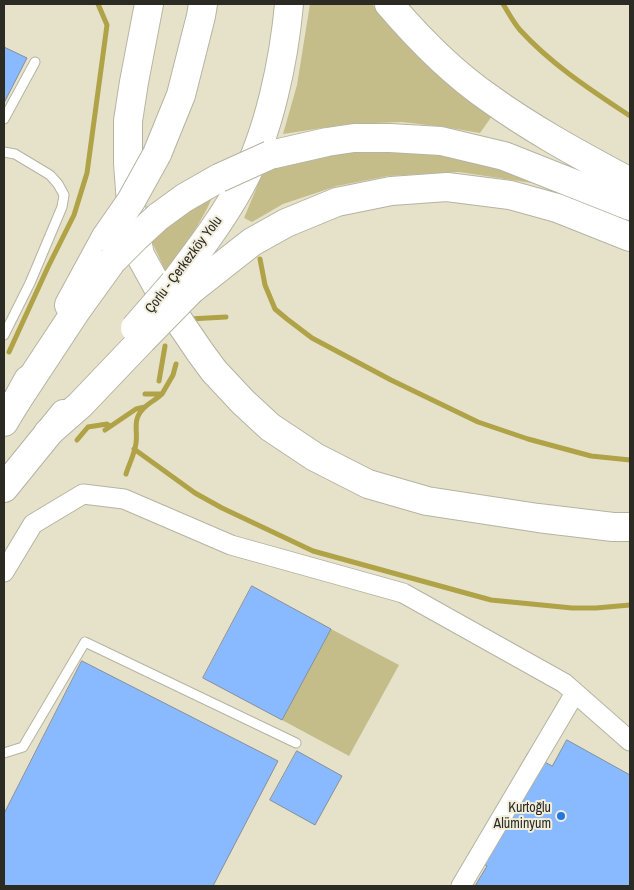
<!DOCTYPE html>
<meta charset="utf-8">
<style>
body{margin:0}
#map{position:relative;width:634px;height:890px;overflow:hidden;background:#f1eedc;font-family:"Archivo Narrow",sans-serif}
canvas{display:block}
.frame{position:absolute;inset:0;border:5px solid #2b2a23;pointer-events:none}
</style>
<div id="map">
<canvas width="634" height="890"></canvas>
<div class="frame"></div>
</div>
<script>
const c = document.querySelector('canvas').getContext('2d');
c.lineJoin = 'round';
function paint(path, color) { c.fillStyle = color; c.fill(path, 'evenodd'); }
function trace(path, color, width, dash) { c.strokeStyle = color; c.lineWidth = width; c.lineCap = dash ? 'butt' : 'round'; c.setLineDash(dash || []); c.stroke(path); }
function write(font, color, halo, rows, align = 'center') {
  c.font = font + ' "Archivo Narrow",sans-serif'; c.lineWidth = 4; c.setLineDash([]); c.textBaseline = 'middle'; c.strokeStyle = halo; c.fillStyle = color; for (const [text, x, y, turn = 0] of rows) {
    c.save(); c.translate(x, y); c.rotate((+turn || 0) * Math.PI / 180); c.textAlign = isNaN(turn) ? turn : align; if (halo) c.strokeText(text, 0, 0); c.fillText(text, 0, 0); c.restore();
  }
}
paint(new Path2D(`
 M4,4H630V886H4Z`), '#e6e2ca');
paint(new Path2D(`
 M310,4H372L378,11L492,116L480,133L444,127L402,122L348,124L283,134L297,85Z
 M398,150L450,155L533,180L532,183L459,172L388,176L337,186L283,204L252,222L244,218L264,170L297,161L347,152Z
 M212,198C200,225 183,248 166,272L150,238L176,216Z
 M331,629L399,665L349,756L282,720Z`), '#c5bd89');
trace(new Path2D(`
 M503,4C508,12 513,22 520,30C552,65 591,90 630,116
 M260,259L265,285L275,309L287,319L312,338L391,380L478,422L528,439L591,456L630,460
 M189,319L226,317
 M9,352L48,267L74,215L87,173L107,25L98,4
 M159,381L165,346
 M145,394H162L173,375L176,364
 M105,430L136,409L145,407
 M77,440L88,427L107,424L110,426
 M134,449L195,493L222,508L313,551L491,600L572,608H596L630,605
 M126,474C129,464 135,453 136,443C138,431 132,420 143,409C148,403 156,400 162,394`), '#b0a247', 5);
const building = new Path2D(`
 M4,47L27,58L4,103Z
 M252,586L331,629L282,720L203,678Z
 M82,661L278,761L213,886H4V814Z
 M567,740L630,775V886H475L487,866L469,856L528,753L552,766Z
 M297,751L342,776L315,825L270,800Z`);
paint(building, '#89b9ff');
trace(building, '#868f9d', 1);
const service = new Path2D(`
 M4,119L35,62
 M4,152L15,154L50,175L58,184L64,195L62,207L30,283L4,335
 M4,753L23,747L85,642L296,743`);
const minor = new Path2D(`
 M4,572L33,524L83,494L124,499L231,545L403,593L564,683L630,741
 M461,886L575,693`);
const primary = new Path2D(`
 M157,154L181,95L201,16L203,4
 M174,283C198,251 223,219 242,183C269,133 284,60 289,4
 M69,305L106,237
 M4,422L16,402L28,380
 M4,488L64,414`);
const motorway = new Path2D(`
 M149,4L134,82L128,121V163L132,217L140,255L166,302L200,352L214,371L243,402L270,427L315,457L368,484L427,501L538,518L613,527H630
 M389,4C419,39 451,72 489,98C533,130 582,156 630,182
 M270,155L327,142L354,138H390L441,141L504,156L630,206
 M158,217L184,198L219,178
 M191,290L252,242L286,223L337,202L391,191L447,187L510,195L557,208L630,237
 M16,402L76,311L112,261
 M48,433L80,405L142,340`);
trace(service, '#b5b3a2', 11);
trace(minor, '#b5b3a2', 21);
trace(primary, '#b5b3a2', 30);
trace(motorway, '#b5b3a2', 30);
trace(service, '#fff', 9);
trace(minor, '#fff', 19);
trace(primary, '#fff', 28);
trace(motorway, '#fff', 28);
const primaryBridge = new Path2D(`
 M106,237L131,201L157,154
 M135,328L174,283`);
const motorwayBridge = new Path2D(`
 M219,178L270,155
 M112,261L135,238L158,217
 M142,340L191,290`);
trace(primaryBridge, '#b5b3a2', 30, []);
trace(motorwayBridge, '#b5b3a2', 30, []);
trace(primaryBridge, '#fff', 28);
trace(motorwayBridge, '#fff', 28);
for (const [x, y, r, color] of [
 [561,816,5,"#2576e1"]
]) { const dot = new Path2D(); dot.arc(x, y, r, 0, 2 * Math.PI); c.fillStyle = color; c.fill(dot); trace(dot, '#f1eedc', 2); }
write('14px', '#2b2a23', '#f1eedc', [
 ["Çorlu - Çerkezköy Yolu",184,265,-53]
]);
write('14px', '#2b2a23', '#f1eedc', [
 ["Kurtoğlu",551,808],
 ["Alüminyum",551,824]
], 'right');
</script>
